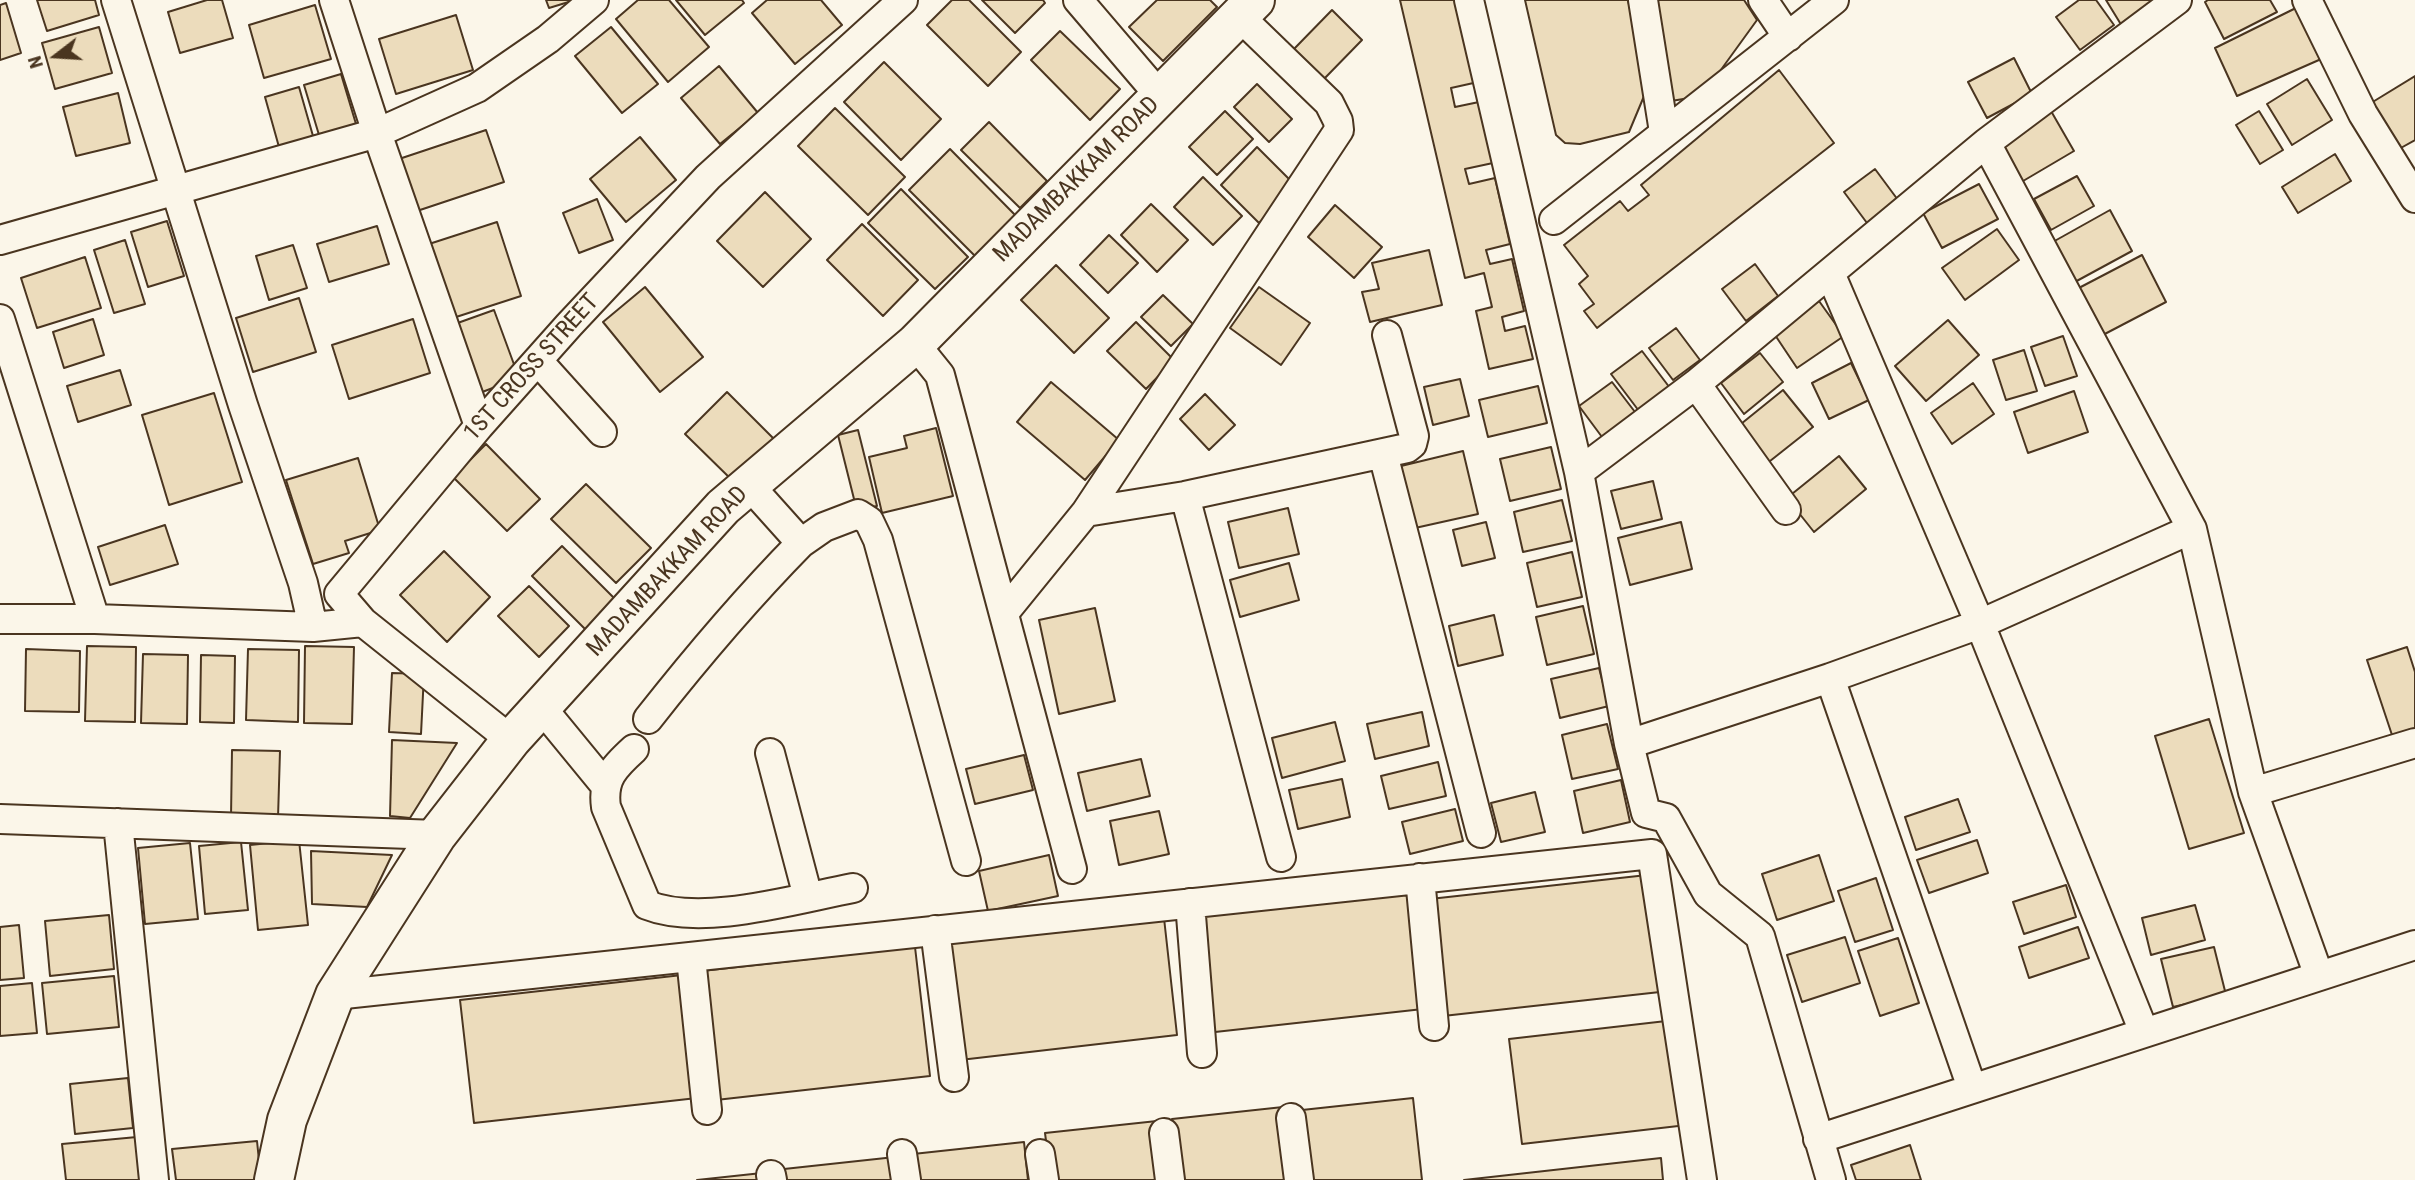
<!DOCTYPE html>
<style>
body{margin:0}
#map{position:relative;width:2415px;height:1180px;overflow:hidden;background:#fbf6e9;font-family:"Roboto Condensed",sans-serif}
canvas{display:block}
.north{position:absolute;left:21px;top:21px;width:70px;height:70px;-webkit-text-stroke:5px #fbf6e9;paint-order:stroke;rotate:253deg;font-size:19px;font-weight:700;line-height:28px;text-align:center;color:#4a3520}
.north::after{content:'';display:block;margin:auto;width:24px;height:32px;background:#4a3520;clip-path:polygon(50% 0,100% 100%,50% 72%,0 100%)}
</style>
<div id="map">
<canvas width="2415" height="1180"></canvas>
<div class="north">N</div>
</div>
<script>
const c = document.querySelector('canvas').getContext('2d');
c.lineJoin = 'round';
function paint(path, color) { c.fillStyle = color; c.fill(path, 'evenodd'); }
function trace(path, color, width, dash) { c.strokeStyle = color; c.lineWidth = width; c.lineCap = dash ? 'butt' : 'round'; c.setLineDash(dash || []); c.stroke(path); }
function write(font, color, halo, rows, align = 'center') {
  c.font = font + ' "Roboto Condensed",sans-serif'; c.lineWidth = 5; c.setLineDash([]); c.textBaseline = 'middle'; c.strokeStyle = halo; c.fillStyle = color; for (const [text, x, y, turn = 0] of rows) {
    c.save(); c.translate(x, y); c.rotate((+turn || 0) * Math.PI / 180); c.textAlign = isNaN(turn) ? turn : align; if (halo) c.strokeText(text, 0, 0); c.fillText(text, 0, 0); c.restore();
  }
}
const building = new Path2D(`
 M37,0H95L99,15L47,31Z
 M207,0H222L233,38L180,53L168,12Z
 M546,0H575L549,8Z
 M638,0H669L709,47L668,82L616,19Z
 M676,0H742L744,3L705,35Z
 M767,0H821L842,25L795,64L752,13Z
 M952,0H969L1021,52L988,86L927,25Z
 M982,0H1043L1045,3L1015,33Z
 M1157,0H1210L1217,7L1163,61L1129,27Z
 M1400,0H1459L1478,82L1451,88L1455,107L1479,102L1493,163L1465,169L1469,184L1495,178L1510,244L1486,250L1490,264L1512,259L1524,311L1502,317L1505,331L1525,326L1533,359L1489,369L1476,311L1492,307L1484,273L1465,278Z
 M1525,0H1628L1647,89L1629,132L1580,144L1565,143L1556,135Z
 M1654,0H1744L1757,20L1702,96L1671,101Z
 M2079,0H2096L2114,25L2080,50L2056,17Z
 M2106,0H2152L2158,10L2125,31Z
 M2208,0H2270L2277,12L2224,39L2205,2Z
 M6,3L21,53L0,60V5Z
 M2304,4L2328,56L2237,96L2215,48Z
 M315,5L331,59L264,78L249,25Z
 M1332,10L1362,40L1323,80L1293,50Z
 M456,15L473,70L396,94L379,39Z
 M99,27L112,73L55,89L42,43Z
 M611,27L658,84L622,113L575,56Z
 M1060,31L1120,89L1090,120L1031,60Z
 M2014,58L2032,94L1987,118L1968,82Z
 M884,62L941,119L901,160L844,102Z
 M719,66L758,113L720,144L681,98Z
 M1779,70L1834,143L1597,328L1584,311L1594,304L1579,284L1588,276L1564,245L1620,201L1628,211L1649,195L1641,185Z
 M341,74L356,124L319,135L304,85Z
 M2415,76V140L2399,149L2371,103Z
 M2307,79L2332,120L2292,145L2267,104Z
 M1257,84L1292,119L1269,142L1234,107Z
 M299,87L313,136L279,147L265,97Z
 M118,93L130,143L76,156L63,107Z
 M835,108L905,177L868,215L798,146Z
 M1225,111L1253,139L1217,175L1189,147Z
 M2051,111L2074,151L2018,184L1995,143Z
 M2259,111L2283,150L2260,164L2236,125Z
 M989,122L1047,181L1020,208L961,150Z
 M486,130L504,182L414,212L396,160Z
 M640,137L676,180L626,222L590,179Z
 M1257,147L1296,186L1259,223L1221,185Z
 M950,149L1020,220L980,261L909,190Z
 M2335,154L2351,181L2298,213L2282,187Z
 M1875,169L1898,200L1867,223L1844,192Z
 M2077,176L2094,206L2051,230L2034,199Z
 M1203,177L1242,216L1213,245L1174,207Z
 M1979,184L1998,219L1942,248L1923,213Z
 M901,189L968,257L935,289L868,223Z
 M765,192L811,239L763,287L717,241Z
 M597,199L613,240L579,253L563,213Z
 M1151,204L1188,240L1157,272L1121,235Z
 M1335,205L1382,247L1354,278L1308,237Z
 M2110,210L2132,251L2073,283L2051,243Z
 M167,221L184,276L148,287L131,232Z
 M497,222L521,296L453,318L429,244Z
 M862,224L918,280L883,316L827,260Z
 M377,226L389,264L329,282L317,244Z
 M1997,229L2019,260L1965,300L1942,268Z
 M1109,235L1138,263L1108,293L1080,265Z
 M125,240L145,304L114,313L94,250Z
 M293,245L307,288L269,300L256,256Z
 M1429,250L1442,305L1370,322L1362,292L1379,289L1372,263Z
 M2142,255L2166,302L2099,337L2075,290Z
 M85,257L101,308L37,328L21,278Z
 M1755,264L1778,296L1746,321L1722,289Z
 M1056,265L1109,318L1074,353L1021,300Z
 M645,287L703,357L660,392L603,322Z
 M1259,287L1310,323L1281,365L1230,328Z
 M1163,295L1193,324L1171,346L1141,317Z
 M299,298L316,352L253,372L236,318Z
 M1819,301L1844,336L1797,368L1773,332Z
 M494,310L519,378L477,394L452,325Z
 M93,319L104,355L64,368L53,332Z
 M413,319L430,373L349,399L332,345Z
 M1948,320L1979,355L1926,401L1895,366Z
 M1136,322L1174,360L1146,389L1107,351Z
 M1676,328L1700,360L1673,380L1649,348Z
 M2063,336L2077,376L2045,386L2031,347Z
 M2024,350L2037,391L2006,400L1993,360Z
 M1642,351L1673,392L1642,415L1611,374Z
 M1760,353L1783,382L1744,414L1721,383Z
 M1851,363L1869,400L1829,419L1812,383Z
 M120,370L131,405L78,422L67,386Z
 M1460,379L1469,416L1433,425L1424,387Z
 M1051,382L1119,440L1085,480L1017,422Z
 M1612,382L1635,412L1602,437L1579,406Z
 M1973,383L1994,414L1952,444L1931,413Z
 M1538,386L1547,423L1488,437L1479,400Z
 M1783,390L1813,427L1765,465L1736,428Z
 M2074,391L2088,432L2028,453L2014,412Z
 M727,392L778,443L737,485L685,434Z
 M214,393L242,482L169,505L142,415Z
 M1205,394L1235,425L1209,450L1180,419Z
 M936,428L953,496L882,513L869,457L907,448L904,436Z
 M858,430L877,506L857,511L838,435Z
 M486,444L540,499L507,531L453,477Z
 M1551,447L1561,489L1510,501L1500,459Z
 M1463,451L1478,514L1415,528L1401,466Z
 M1839,456L1866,489L1814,532L1787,498Z
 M358,458L380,530L345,541L349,553L313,564L286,480Z
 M1653,481L1662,519L1621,529L1611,491Z
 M586,484L651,548L616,583L551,519Z
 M1562,500L1572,541L1523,552L1514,512Z
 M1288,508L1299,554L1239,568L1228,522Z
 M1486,522L1495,558L1462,566L1453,530Z
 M1681,522L1692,569L1630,585L1618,538Z
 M165,525L178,564L110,585L98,547Z
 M562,546L619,603L589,633L532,576Z
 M444,551L490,597L447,642L400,595Z
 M1572,552L1582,597L1537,607L1527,563Z
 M1289,563L1299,600L1240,617L1230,580Z
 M529,586L569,626L539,657L498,616Z
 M1583,606L1594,654L1547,665L1536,617Z
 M1095,608L1115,701L1059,714L1039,620Z
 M1494,615L1503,655L1458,666L1449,626Z
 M87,646L136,647L135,722L85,721Z
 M305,646L354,647L352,724L304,723Z
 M2407,647L2415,672V731L2393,738L2367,660Z
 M26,649L80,651L79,712L25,711Z
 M248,649L299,650L298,722L246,720Z
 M143,654L188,655L187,724L141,723Z
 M201,655L235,656L234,723L200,722Z
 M1599,668L1609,706L1560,718L1551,679Z
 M392,673L424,674L421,734L389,732Z
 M1422,712L1429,746L1375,759L1367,724Z
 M2209,719L2244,833L2189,849L2155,736Z
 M1335,722L1345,761L1282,778L1272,738Z
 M1607,724L1618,769L1572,779L1562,735Z
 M392,740L457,743L410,818L390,816Z
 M232,750L280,751L278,818L231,817Z
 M1024,755L1033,790L975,804L966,769Z
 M1141,759L1150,796L1087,811L1078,773Z
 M1438,762L1446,796L1389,809L1381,776Z
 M1342,779L1350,817L1298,829L1289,790Z
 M1621,780L1630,822L1583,833L1574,791Z
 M1535,792L1545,832L1501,842L1491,803Z
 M1958,799L1970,832L1916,850L1905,817Z
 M1455,809L1463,841L1410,854L1402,822Z
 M1159,811L1169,854L1119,865L1110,821Z
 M299,840L308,925L258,930L250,845Z
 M1977,840L1988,873L1929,893L1917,860Z
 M241,842L248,910L205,914L199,846Z
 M190,843L198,919L145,924L138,848Z
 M311,851L392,855L367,907L312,904Z
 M1049,855L1058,896L988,911L979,871Z
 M1819,855L1834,901L1777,920L1762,874Z
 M1647,875L1660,992L1443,1016L1430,899Z
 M1876,878L1893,930L1855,942L1838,891Z
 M2066,885L2076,917L2024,934L2013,902Z
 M1410,892L1423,1009L1206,1033L1193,917Z
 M2195,905L2205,940L2151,955L2142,918Z
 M109,915L114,969L50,976L45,921Z
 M1164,918L1177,1035L960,1060L947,943Z
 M19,925L24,978L0,980V927Z
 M2078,927L2089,958L2029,978L2019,947Z
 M1845,937L1860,983L1802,1002L1787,955Z
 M1898,938L1919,1003L1880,1016L1858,951Z
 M915,947L930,1076L716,1100L702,971Z
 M2214,947L2226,995L2173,1007L2161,959Z
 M682,975L697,1098L474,1123L460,1000Z
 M114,976L119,1027L47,1034L42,983Z
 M32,983L37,1033L0,1036V986Z
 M1675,1020L1687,1125L1522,1144L1509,1039Z
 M128,1078L133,1128L75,1134L70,1084Z
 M1413,1098L1422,1180H1310L1302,1110Z
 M1283,1107L1292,1180H1179L1172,1119Z
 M1157,1121L1164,1180H1051L1045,1133Z
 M137,1137L141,1180H66L62,1144Z
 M257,1141L261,1180H176L172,1149Z
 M1024,1142L1028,1180H916L913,1154Z
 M1910,1145L1921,1180H1856L1851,1165Z
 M895,1157L898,1180H785L784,1169Z
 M1661,1158L1663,1180H1464Z
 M762,1173L763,1180H697Z`);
paint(building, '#ecdcbc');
trace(building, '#4a3520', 2);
const street = new Path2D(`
 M116,0L243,405L303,583L313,627
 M334,0L377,133L479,426
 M1078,0L1160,96
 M1469,0L1579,472L1629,744
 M1643,0L1664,132
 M1763,0L1788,37
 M2307,0L2363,114L2415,198
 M1986,143L2192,529L2253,792L2319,976
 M1554,220L1834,0
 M0,240L377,133L477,88L548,39L594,0
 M1830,273L1980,624L2144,1032
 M0,319L95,619
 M915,344L940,375L1072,869
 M538,361L602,432
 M1696,384L1786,510
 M1383,454L1481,833
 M1579,472L1696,384L1986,143L2177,0
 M749,485L801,543L824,527L858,514L869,521L878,540L966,861
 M1185,496L1281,857
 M1086,512L1185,496L1407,448L1412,444L1414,436L1387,335
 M1004,613L1086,512L1339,130L1338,121L1329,103L1239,16
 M0,619H95L313,627L363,622
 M1830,678L1972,1088
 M541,707L605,785
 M648,719C696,658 746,599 801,543
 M511,740L363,622L339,594L479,426L569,325L708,177L903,0
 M634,749C614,767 602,779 606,807L647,905C702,927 795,899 853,888
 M770,753L808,897
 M2253,792L2415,743
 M0,819L437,835
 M118,823L154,1180
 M1420,878L1434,1026
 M1190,903L1202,1053
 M935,930L954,1077
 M691,958L707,1110
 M335,995L1652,854L1702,1180
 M1291,1118L1299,1180
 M1164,1133L1170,1180
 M1818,1139L2415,945
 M902,1154L906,1180
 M1040,1154L1044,1180
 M771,1175L772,1180
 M1831,1180L1760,936L1708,894L1666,818L1646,813L1629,744L1830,678L1980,624L2192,529`);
const secondary = new Path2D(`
 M274,1180L287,1120L335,995L437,835L511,740L723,507L915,344L1255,0`);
trace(street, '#4a3520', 32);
trace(secondary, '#4a3520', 42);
trace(street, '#fbf6e9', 28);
trace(secondary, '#fbf6e9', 38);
write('24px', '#4a3520', '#fbf6e9', [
 ["MADAMBAKKAM ROAD",1077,180,-45],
 ["1ST CROSS STREET",532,368,-48],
 ["MADAMBAKKAM ROAD",668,572,-47]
]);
</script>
